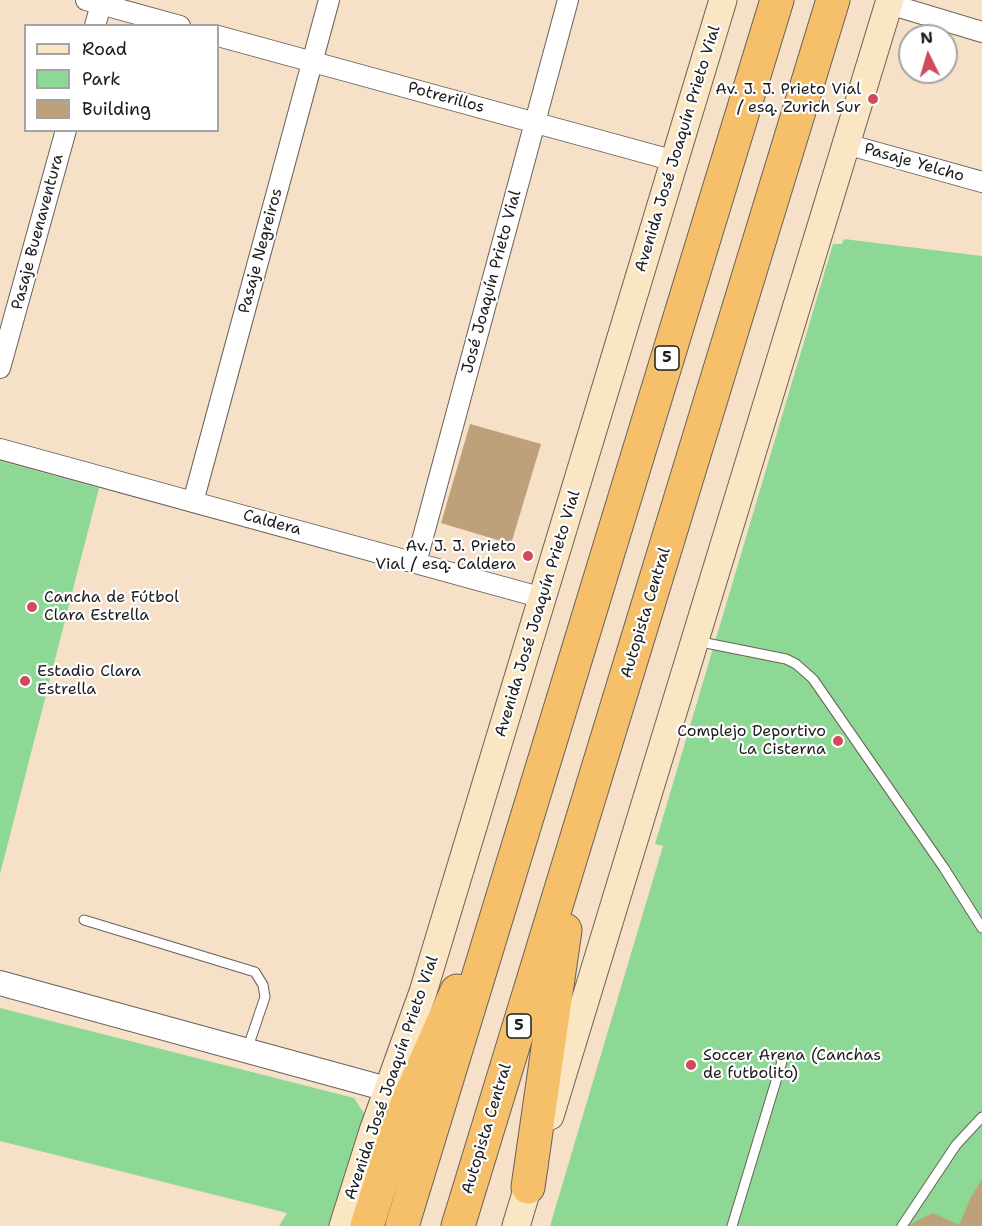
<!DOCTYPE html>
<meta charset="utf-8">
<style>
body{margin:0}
#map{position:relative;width:982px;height:1226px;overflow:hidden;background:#f6e0c7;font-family:"Shantell Sans",sans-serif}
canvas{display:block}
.legend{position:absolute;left:24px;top:24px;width:195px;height:108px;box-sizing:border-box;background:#fff;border:2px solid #a4a4a4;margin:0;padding:8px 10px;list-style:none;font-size:18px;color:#1c1c1c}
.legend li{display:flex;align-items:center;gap:12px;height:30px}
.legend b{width:30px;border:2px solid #a4a4a4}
.north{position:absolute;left:898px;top:24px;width:60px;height:60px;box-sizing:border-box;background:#fff;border:2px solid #a4a4a4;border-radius:50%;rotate:355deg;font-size:16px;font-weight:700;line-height:24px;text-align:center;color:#1c1c1c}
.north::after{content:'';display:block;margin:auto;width:21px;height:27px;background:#d1495b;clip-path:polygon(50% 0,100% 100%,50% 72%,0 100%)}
</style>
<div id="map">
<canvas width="982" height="1226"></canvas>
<ul class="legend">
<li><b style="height:8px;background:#fbe6c4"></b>Road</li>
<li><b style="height:16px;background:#8dd895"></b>Park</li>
<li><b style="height:16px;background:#bda17b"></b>Building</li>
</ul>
<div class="north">N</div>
</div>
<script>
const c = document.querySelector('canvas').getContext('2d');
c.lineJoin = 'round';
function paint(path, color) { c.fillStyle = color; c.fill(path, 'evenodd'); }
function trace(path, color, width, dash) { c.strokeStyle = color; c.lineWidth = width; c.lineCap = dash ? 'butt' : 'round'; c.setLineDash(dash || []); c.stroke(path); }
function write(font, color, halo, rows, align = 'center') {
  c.font = font + ' "Shantell Sans",sans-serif'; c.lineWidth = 4.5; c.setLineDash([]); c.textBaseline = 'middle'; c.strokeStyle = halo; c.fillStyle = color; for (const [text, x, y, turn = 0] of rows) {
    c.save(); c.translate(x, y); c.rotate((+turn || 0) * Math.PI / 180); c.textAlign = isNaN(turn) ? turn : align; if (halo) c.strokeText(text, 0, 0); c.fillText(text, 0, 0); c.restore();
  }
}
paint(new Path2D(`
 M844,239L982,256V1226H550L663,846L655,844L833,244H842Z
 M0,461L99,488L0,874Z
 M0,1008L354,1098L367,1118L336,1226H279L287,1213L0,1141Z`), '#8dd895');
paint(new Path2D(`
 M470,424L541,444L511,544L441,523Z
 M982,1179V1226H907L933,1213L959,1225L971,1197Z`), '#bda17b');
const service = new Path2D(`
 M696,641L786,659L796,664L813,679L944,868L982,928
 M84,920L255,972L263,985L265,997L247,1050
 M732,1226L783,1058
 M902,1226L956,1145L982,1117`);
const minor = new Path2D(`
 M86,0L180,26
 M889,4L982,32
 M95,26L101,4
 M218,36L675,161
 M846,144L982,182
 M0,368L66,130
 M0,449L543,598
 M193,502L329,0
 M416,563L568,0`);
const tertiary = new Path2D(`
 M0,983L387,1089`);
const secondary = new Path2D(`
 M550,1116L890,0
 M343,1226L373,1131L423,992L723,0
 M516,1226L534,1167`);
const motorway = new Path2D(`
 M528,1187L565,930
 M367,1226L402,1115L457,991
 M402,1226L777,0
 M458,1226L833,0`);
trace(service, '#686158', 11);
trace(minor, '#686158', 22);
trace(tertiary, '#686158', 26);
trace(secondary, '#686158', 29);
trace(motorway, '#686158', 35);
trace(service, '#fff', 9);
trace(minor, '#fff', 20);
trace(tertiary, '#fff', 24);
trace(secondary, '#fbe6c4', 27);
trace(motorway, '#f6c06b', 33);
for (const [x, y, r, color] of [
 [873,99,6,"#d1495b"],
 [528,556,6,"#d1495b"],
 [32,607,6,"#d1495b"],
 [25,681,6,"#d1495b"],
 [838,741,6,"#d1495b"],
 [691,1065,6,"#d1495b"]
]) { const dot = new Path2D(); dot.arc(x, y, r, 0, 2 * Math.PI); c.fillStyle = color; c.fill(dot); trace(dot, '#fff', 2); }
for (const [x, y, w] of [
 [667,358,24],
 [519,1026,24]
]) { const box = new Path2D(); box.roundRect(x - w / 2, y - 12, w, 24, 4.5); c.fillStyle = '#fff'; c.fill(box); trace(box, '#1c1c1c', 1.5); }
write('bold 15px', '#1c1c1c', null, [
 ["5",667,358],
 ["5",519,1026]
]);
write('16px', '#1c1c1c', '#fff', [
 ["Av. J. J. Prieto Vial",861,90],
 ["/ esq. Zurich Sur",861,108],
 ["Av. J. J. Prieto",516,547],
 ["Vial / esq. Caldera",516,565],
 ["Cancha de Fútbol",44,598,"left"],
 ["Clara Estrella",44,616,"left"],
 ["Estadio Clara",37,672,"left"],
 ["Estrella",37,690,"left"],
 ["Complejo Deportivo",826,732],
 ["La Cisterna",826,750],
 ["Soccer Arena (Canchas",703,1056,"left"],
 ["de futbolito)",703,1074,"left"]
], 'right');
write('16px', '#1c1c1c', '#fff', [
 ["Potrerillos",446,98,15],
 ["Avenida José Joaquín Prieto Vial",678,149,-73],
 ["Pasaje Yelcho",914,163,16],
 ["Pasaje Buenaventura",38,232,-75],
 ["Pasaje Negreiros",261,251,-75],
 ["José Joaquín Prieto Vial",492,282,-75],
 ["Caldera",272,523,15],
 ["Autopista Central",646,613,-73],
 ["Avenida José Joaquín Prieto Vial",538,614,-73],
 ["Avenida José Joaquín Prieto Vial",392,1078,-71],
 ["Autopista Central",487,1129,-73]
]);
</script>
